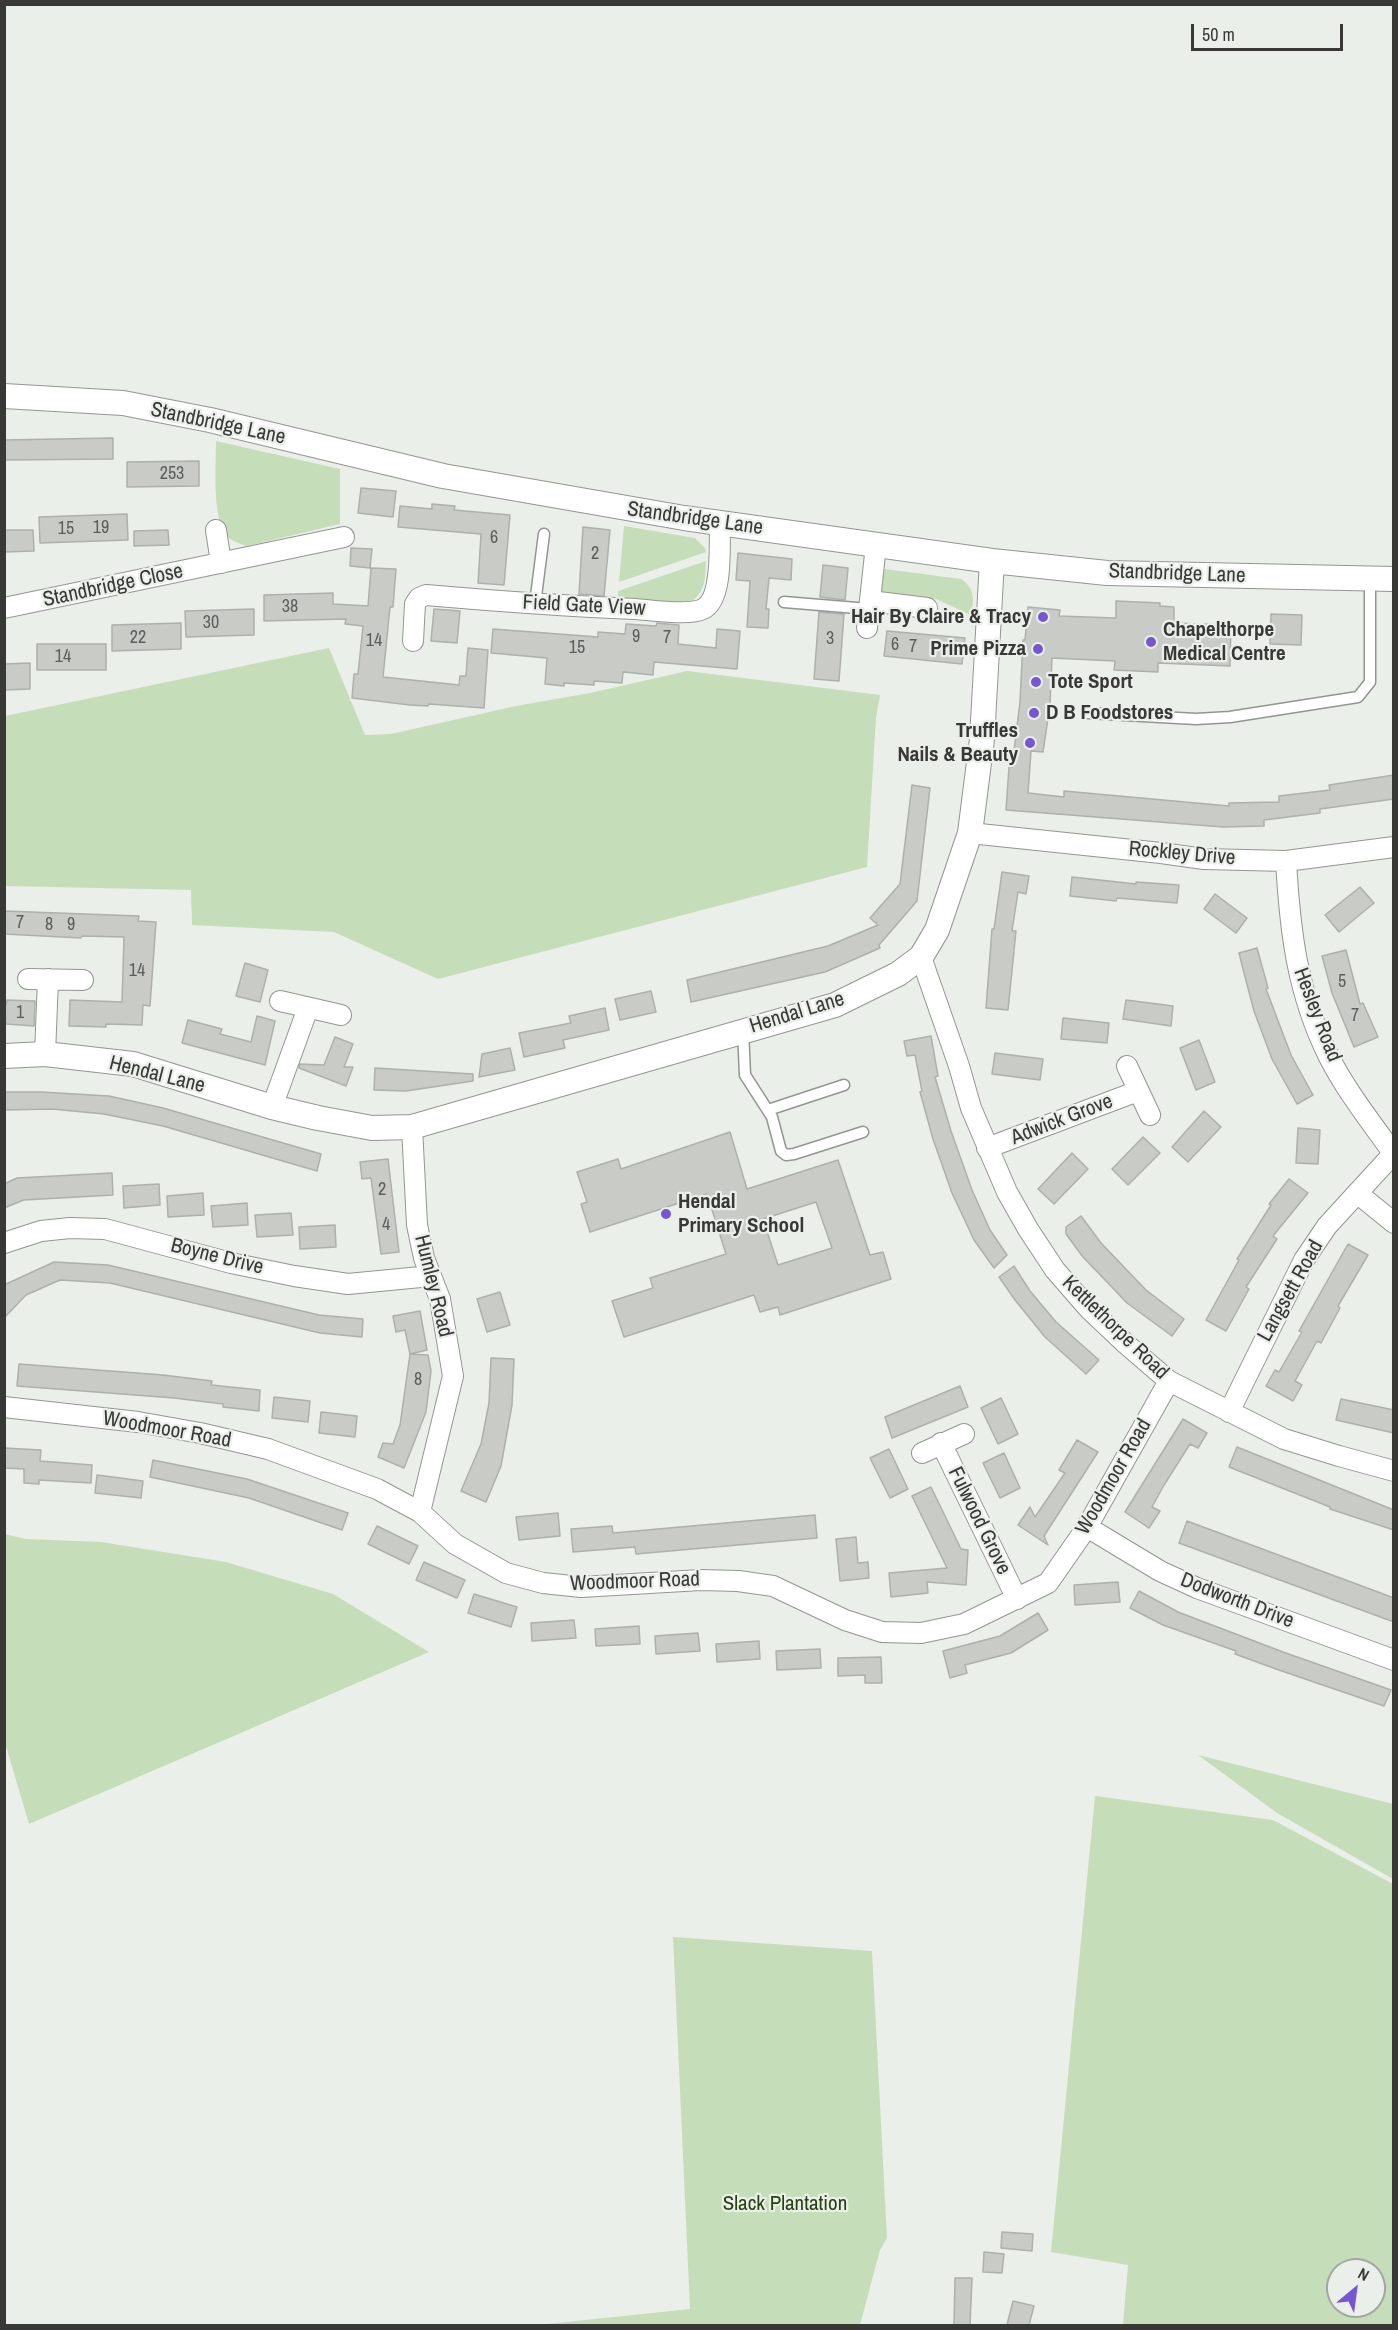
<!DOCTYPE html>
<style>
body{margin:0}
#map{position:relative;width:1398px;height:2330px;overflow:hidden;background:#ebefe9;font-family:"Archivo Narrow",sans-serif}
canvas{display:block}
.frame{position:absolute;inset:0;border:6px solid #383937;pointer-events:none}
.north{position:absolute;left:1326px;top:2258px;width:60px;height:60px;box-sizing:border-box;background:#ebefe9;border:2px solid #a3a6a2;border-radius:50%;rotate:29deg;font-size:16px;font-weight:700;line-height:24px;text-align:center;color:#383937}
.north::after{content:'';display:block;margin:auto;width:21px;height:27px;background:#7657d1;clip-path:polygon(50% 0,100% 100%,50% 72%,0 100%)}
.scale{position:absolute;left:1191px;top:24px;width:152px;height:27px;box-sizing:border-box;border:3px solid #383937;border-top:0;padding-left:8px;font-size:18px;line-height:21px;white-space:nowrap;color:#383937;-webkit-text-stroke:4px #ebefe9;paint-order:stroke}
</style>
<div id="map">
<canvas width="1398" height="2330"></canvas>
<div class="frame"></div>
<div class="north">N</div>
<div class="scale">50 m</div>
</div>
<script>
const c = document.querySelector('canvas').getContext('2d');
c.lineJoin = 'round';
function paint(path, color) { c.fillStyle = color; c.fill(path, 'evenodd'); }
function trace(path, color, width, dash) { c.strokeStyle = color; c.lineWidth = width; c.lineCap = dash ? 'butt' : 'round'; c.setLineDash(dash || []); c.stroke(path); }
function write(font, color, halo, rows, align = 'center') {
  c.font = font + ' "Archivo Narrow",sans-serif'; c.lineWidth = 4.5; c.setLineDash([]); c.textBaseline = 'middle'; c.strokeStyle = halo; c.fillStyle = color; for (const [text, x, y, turn = 0] of rows) {
    c.save(); c.translate(x, y); c.rotate((+turn || 0) * Math.PI / 180); c.textAlign = isNaN(turn) ? turn : align; if (halo) c.strokeText(text, 0, 0); c.fillText(text, 0, 0); c.restore();
  }
}
paint(new Path2D(`
 M216,441L340,469V524L247,546C240,544 231,541 226,535C212,517 216,464 216,441Z
 M624,526L695,538L705,548L706,552L619,582Z
 M706,561C705,578 706,591 691,602L618,599V591Z
 M877,568L961,579C974,587 975,600 971,615L936,599L874,593Z
 M329,648L365,735L391,734L516,706L590,693L687,671L880,695L876,718L867,867L438,979L334,932L192,925L191,890L5,886V716Z
 M4,1534L26,1539L101,1542L226,1562L333,1594L429,1652L29,1824L5,1743Z
 M1198,1755L1393,1804V1879L1277,1813Z
 M1095,1796L1273,1820L1393,1884V2325H1123L1128,2265L1051,2252ZM1338,2270H1374V2306H1338Z
 M673,1937L872,1951L887,2238L880,2250L860,2325H538L690,2309Z`), '#c6ddba');
const building = new Path2D(`
 M113,438V459L4,460V440Z
 M199,461V486L127,487V462Z
 M361,488L396,491L393,517L358,513Z
 M432,504L455,506L454,510L510,515L504,585L478,583L481,534L398,527L400,506L432,509Z
 M127,514L128,540L40,543L39,517Z
 M583,527L610,530L604,596L579,594Z
 M4,530H33L34,551L4,552Z
 M168,530L169,545L134,546V531Z
 M351,548L372,549L370,568L350,566Z
 M738,553L792,559L791,580L769,578L766,609H769L768,628L747,627L750,581L736,580Z
 M823,565L848,568L845,600L820,597Z
 M371,568L396,569L393,607H390L383,677L459,685L460,676H466L468,648L488,650L484,708L429,704L428,706L410,705L352,698L354,674H358L363,626L345,624L346,619L264,621V595L333,593V604L368,606Z
 M1116,601L1160,603V606L1174,607V623L1231,625L1230,666L1158,663V672L1114,670L1115,661L1052,658L1050,705L1043,752L1031,751L1028,793L1064,797V791L1229,806V803L1279,802V796L1330,790L1329,785L1394,775V799L1320,809V813L1264,820V826L1223,827L1006,810L1009,767H1012L1020,702L1023,640H1025L1028,607L1060,610L1059,616L1116,618Z
 M254,609V635L186,637L185,611Z
 M434,609L460,611L457,643L431,641Z
 M819,612L844,614L839,681L814,679Z
 M1271,614L1302,615L1301,645L1270,644Z
 M181,623V649L112,651V625Z
 M657,623L679,625L678,644L716,648L717,629L740,631L737,669L654,662L653,675L623,672L622,683L594,681V685L564,683V686L545,684L547,658L491,653L493,629L598,637V632L625,634L626,624L656,626Z
 M887,631L965,638L962,664L884,656Z
 M37,644H106V670H37Z
 M30,663V689L4,690V664Z
 M912,785L930,788L917,901L879,945L880,948L825,972L691,1002L687,980L828,946L878,925L870,918L900,884Z
 M1002,872L1029,876L1026,894L1018,892L1012,931H1016L1008,1010L986,1008L992,929H994Z
 M1072,877L1136,884V882L1179,885L1177,903L1117,898L1116,901L1070,896Z
 M1360,887L1374,903L1339,932L1325,915Z
 M1215,894L1247,918L1236,933L1204,909Z
 M4,911L139,916L138,921L156,922L150,1006L143,1005L142,1025L106,1024V1027L69,1026L70,1000L122,1002L124,937L82,936L81,938L4,934Z
 M1257,948L1268,988L1266,989L1291,1055L1313,1095L1297,1104L1272,1059L1254,1011L1244,973L1239,953Z
 M1346,950L1360,1004L1363,1003L1378,1037L1354,1047L1332,993L1322,956Z
 M245,963L268,970L260,1002L236,996Z
 M651,991L656,1012L620,1020L615,999Z
 M7,1000L35,1001L34,1026L6,1024L4,1005H6Z
 M1126,1000L1173,1006L1171,1026L1123,1019Z
 M605,1008L609,1030L563,1040L565,1048L524,1057L519,1033L571,1023L569,1016Z
 M257,1016L275,1021L265,1065L182,1043L188,1020L222,1029L220,1034L251,1042Z
 M1063,1018L1109,1023L1107,1043L1061,1039Z
 M931,1036L938,1076L935,1077L951,1131L972,1190L990,1230L1007,1255L994,1268L974,1240L952,1193L933,1139L920,1092L922,1091L915,1055L907,1056L904,1041Z
 M335,1037L353,1044L344,1067H353L346,1086L299,1068L300,1064L324,1065Z
 M1199,1040L1215,1082L1196,1090L1180,1048Z
 M510,1048L515,1070L479,1077L482,1054Z
 M995,1053L1043,1059L1040,1080L992,1074Z
 M375,1068L473,1074V1081L406,1091L374,1090Z
 M4,1092H41L109,1096L163,1108L321,1154L317,1171L163,1126L104,1114L52,1109L4,1110Z
 M1204,1111L1221,1127L1188,1162L1172,1147Z
 M1298,1128L1320,1130L1318,1164L1296,1163Z
 M730,1132L747,1189L838,1160L870,1255L883,1252L891,1279L780,1315L778,1307L760,1312L754,1295L624,1337L612,1301L653,1288L650,1278L726,1254L707,1194L590,1232L581,1204L587,1202L577,1172L618,1159L621,1169ZM816,1202L832,1248L778,1265L763,1219Z
 M1143,1137L1160,1153L1128,1185L1112,1169Z
 M1072,1153L1088,1169L1054,1204L1038,1189Z
 M388,1159L399,1252L381,1254L371,1178L362,1179L360,1162Z
 M112,1173L113,1195L24,1200L4,1208V1184L17,1178Z
 M1289,1179L1308,1193L1273,1236L1277,1239L1246,1287L1249,1289L1226,1331L1206,1320L1239,1260L1237,1259L1271,1205L1269,1204Z
 M159,1184L160,1205L124,1208L123,1186Z
 M203,1193L204,1215L168,1217L167,1196Z
 M247,1203L248,1225L213,1227L211,1206Z
 M291,1213L293,1235L257,1237L255,1215Z
 M1081,1216L1101,1243L1146,1290L1184,1319L1172,1336L1127,1303L1083,1257L1066,1234V1227Z
 M335,1225L336,1247L300,1249L299,1227Z
 M1348,1244L1368,1255L1338,1306L1340,1308L1321,1343L1317,1341L1295,1381L1302,1385L1293,1401L1266,1386L1275,1370L1279,1372L1302,1332L1299,1331Z
 M54,1262L108,1265L319,1315L363,1319L362,1337L320,1333L110,1283L60,1280L26,1295L4,1318V1285Z
 M1014,1266L1030,1291L1056,1322L1099,1360L1086,1374L1045,1337L1015,1300L999,1277Z
 M500,1292L510,1325L487,1332L477,1299Z
 M420,1311L427,1350L410,1354L428,1355L431,1371L426,1412L404,1468L378,1457L383,1443L393,1444L400,1425L410,1354L405,1330L396,1332L393,1316Z
 M491,1358L514,1359L512,1405L501,1466L486,1502L461,1491L481,1444L489,1403Z
 M19,1364L163,1375L212,1381L211,1385L260,1390L259,1411L223,1407V1404L174,1398L17,1386Z
 M960,1386L968,1407L892,1438L885,1417Z
 M274,1397L310,1401L308,1422L272,1418Z
 M1001,1398L1018,1434L998,1444L981,1408Z
 M1341,1399L1394,1410V1433L1336,1420Z
 M321,1412L357,1416L355,1437L319,1433Z
 M1183,1419L1207,1433L1198,1448L1190,1444L1164,1485L1152,1507L1160,1511L1149,1528L1125,1512Z
 M1077,1440L1098,1452L1044,1536L1048,1545L1018,1525L1030,1507L1035,1517L1065,1473L1059,1470Z
 M1237,1447L1394,1510V1530L1330,1509V1507L1229,1467Z
 M4,1448L41,1450L40,1461L92,1465L91,1483L39,1480V1484L24,1483V1469L4,1468Z
 M889,1449L908,1489L890,1498L870,1458Z
 M1004,1453L1020,1488L1000,1498L983,1463Z
 M153,1460L247,1479L348,1513L342,1530L249,1498L150,1477Z
 M97,1475L143,1481L141,1498L95,1493Z
 M931,1487L961,1549L968,1550L966,1585L927,1582L928,1593L891,1597L889,1573L947,1568L912,1496Z
 M558,1513L560,1536L519,1540L516,1517Z
 M815,1515L817,1538L636,1554L635,1547L573,1552L571,1529L612,1526L613,1533Z
 M1187,1521L1394,1598V1622L1179,1543Z
 M377,1526L418,1546L409,1564L368,1544Z
 M856,1537L858,1563L868,1562L869,1578L840,1581L836,1539Z
 M424,1562L465,1580L457,1598L416,1580Z
 M1118,1582L1120,1602L1075,1605L1074,1585Z
 M1139,1591L1178,1612L1283,1652L1391,1690L1384,1706L1276,1669L1235,1654L1236,1651L1163,1625L1130,1608Z
 M474,1594L517,1607L511,1627L468,1613Z
 M1038,1613L1048,1630L1011,1653L965,1665L967,1673L950,1678L943,1651L1000,1636Z
 M574,1620L576,1638L532,1641L531,1623Z
 M639,1626L640,1644L596,1646L595,1629Z
 M698,1633L700,1651L656,1654L655,1636Z
 M759,1641L760,1659L717,1662L716,1644Z
 M820,1649L821,1668L777,1670L776,1651Z
 M881,1657L882,1683H865V1675L838,1676V1658Z
 M1002,2232L1033,2234L1032,2251L1001,2248Z
 M984,2252L1004,2254L1002,2273L983,2272Z
 M955,2278H972L970,2325H954Z
 M1013,2301L1034,2306L1029,2325H1007Z`);
paint(building, '#c8cbc6');
trace(building, '#adb1ab', 1.5);
const service = new Path2D(`
 M784,602L869,609
 M535,604L544,534
 M1088,713L1196,719L1230,717L1358,697L1370,682V580
 M743,1030L745,1075L772,1117L781,1151L786,1155L794,1154L863,1132
 M768,1110L844,1085`);
const minor = new Path2D(`
 M216,530L221,563
 M870,601L927,608
 M4,608L344,537
 M867,628L876,545
 M413,641L415,604L419,598L426,595C495,601 565,606 635,609C651,610 689,616 703,609C724,599 719,543 720,523
 M970,833L1161,853L1204,859L1286,861L1394,847
 M1286,861C1290,931 1297,993 1329,1057C1347,1092 1371,1122 1393,1153
 M921,957L959,1066L971,1108L1007,1192L1028,1229L1055,1270L1089,1309L1126,1344L1169,1381L1284,1439L1339,1456L1394,1471
 M28,979L83,980
 M280,1001L341,1015
 M45,1054L48,979
 M1127,1066L1150,1115
 M272,1107L308,1008
 M412,1127L417,1225L424,1258L440,1299L453,1376L420,1512
 M987,1148L1138,1091
 M1357,1193L1394,1223
 M4,1243L41,1231L70,1228L105,1229L231,1263L294,1276L348,1284L431,1276
 M4,1407L138,1422L200,1433L268,1449L377,1489L420,1512L455,1544L506,1573L543,1583L581,1587L701,1580L738,1581L773,1586L845,1620L882,1632L921,1633L964,1624L1048,1583L1087,1527L1169,1381
 M1229,1412L1304,1260L1327,1226L1394,1153
 M941,1443L1017,1599
 M922,1453L964,1434
 M1087,1527L1160,1571L1197,1588L1394,1660`);
const tertiary = new Path2D(`
 M4,396L123,403L210,420L443,476L684,518L992,561L1107,573L1394,579
 M4,1056L45,1054L133,1064L272,1107L318,1118L372,1128L412,1127L835,1005L898,974L921,957L937,930L970,833L982,739L992,561`);
trace(service, '#929691', 13);
trace(minor, '#929691', 22);
trace(tertiary, '#929691', 26);
trace(service, '#fff', 10);
trace(minor, '#fff', 20);
trace(tertiary, '#fff', 24);
for (const [x, y, r, color] of [
 [1043,617,6,"#7657d1"],
 [1151,642,6,"#7657d1"],
 [1038,649,6,"#7657d1"],
 [1036,682,6,"#7657d1"],
 [1034,713,6,"#7657d1"],
 [1030,743,6,"#7657d1"],
 [666,1214,6,"#7657d1"]
]) { const dot = new Path2D(); dot.arc(x, y, r, 0, 2 * Math.PI); c.fillStyle = color; c.fill(dot); trace(dot, '#ebefe9', 2); }
write('18px', '#5c5e5b', null, [
 ["253",172,474],
 ["19",101,528],
 ["15",66,529],
 ["6",494,538],
 ["2",595,554],
 ["38",290,607],
 ["30",211,623],
 ["9",636,637],
 ["22",138,638],
 ["7",667,638],
 ["3",830,639],
 ["14",374,641],
 ["6",895,645],
 ["7",913,647],
 ["15",577,648],
 ["14",63,657],
 ["7",20,923],
 ["8",49,925],
 ["9",71,925],
 ["14",137,971],
 ["5",1342,982],
 ["1",20,1013],
 ["7",1355,1016],
 ["2",382,1190],
 ["4",386,1225],
 ["8",418,1380]
]);
write('21px', '#383937', '#ebefe9', [
 ["Standbridge Lane",218,424,12],
 ["Standbridge Lane",695,519,8],
 ["Standbridge Lane",1177,574,2],
 ["Standbridge Close",113,586,-12],
 ["Field Gate View",584,606,3],
 ["Rockley Drive",1182,854,5],
 ["Hendal Lane",797,1013,-17],
 ["Hesley Road",1317,1015,69],
 ["Hendal Lane",157,1075,14],
 ["Adwick Grove",1062,1120,-21],
 ["Boyne Drive",217,1257,14],
 ["Humley Road",433,1286,76],
 ["Langsett Road",1291,1291,-61],
 ["Kettlethorpe Road",1115,1328,44],
 ["Woodmoor Road",167,1430,10],
 ["Woodmoor Road",1114,1477,-60],
 ["Fulwood Grove",979,1521,64],
 ["Woodmoor Road",635,1582,-2],
 ["Dodworth Drive",1237,1601,21]
]);
write('bold 21px', '#383937', '#ebefe9', [
 ["Hair By Claire & Tracy",1031,617,"right"],
 ["Chapelthorpe",1163,630],
 ["Medical Centre",1163,654],
 ["Prime Pizza",1026,649,"right"],
 ["Tote Sport",1048,682],
 ["D B Foodstores",1046,713],
 ["Truffles",1018,731,"right"],
 ["Nails & Beauty",1018,755,"right"],
 ["Hendal",678,1202],
 ["Primary School",678,1226]
], 'left');
write('21px', '#24420d', '#ebefe9', [
 ["Slack Plantation",785,2204]
]);
</script>
